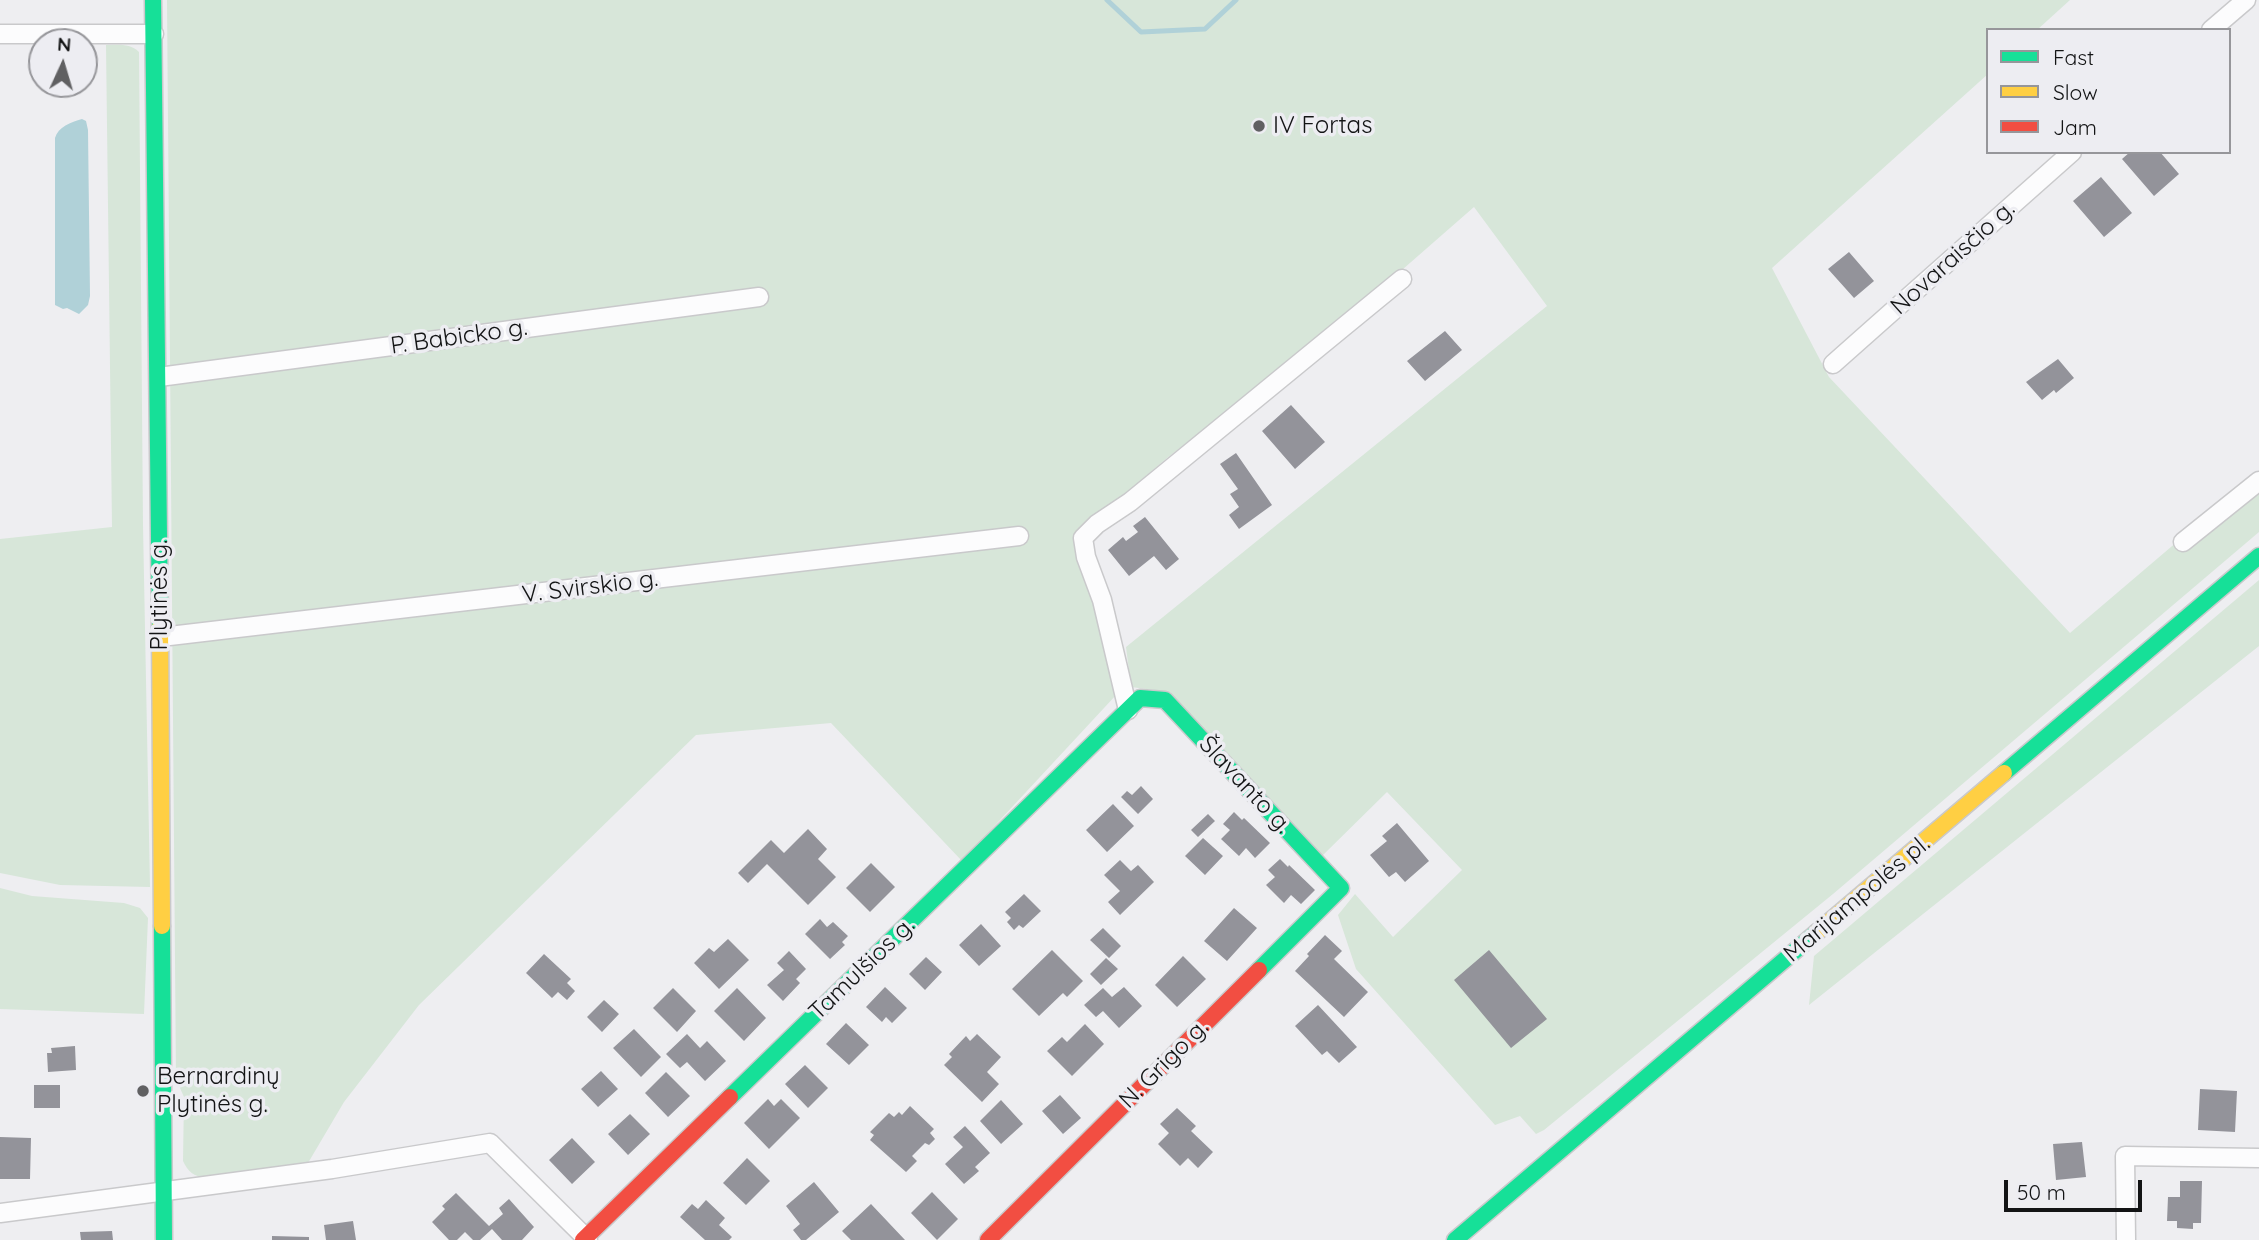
<!DOCTYPE html>
<meta charset="utf-8">
<style>
body{margin:0}
#map{position:relative;width:2259px;height:1240px;overflow:hidden;background:#eeeef1;font-family:Quicksand,sans-serif}
canvas{display:block}
.legend{position:absolute;left:1986px;top:28px;width:245px;height:126px;box-sizing:border-box;background:#ededf2;border:2px solid #96969a;margin:0;padding:9px 12px;list-style:none;font-size:21px;color:#131415}
.legend li{display:flex;align-items:center;gap:14px;height:35px}
.legend b{width:35px;border:2px solid #96969a}
.north{position:absolute;left:28px;top:28px;width:70px;height:70px;box-sizing:border-box;background:#ededf2;border:2px solid #96969a;border-radius:50%;rotate:4deg;font-size:19px;font-weight:700;line-height:28px;text-align:center;color:#131415}
.north::after{content:'';display:block;margin:auto;width:24px;height:32px;background:#606062;clip-path:polygon(50% 0,100% 100%,50% 72%,0 100%)}
.scale{position:absolute;left:2004px;top:1180px;width:138px;height:32px;box-sizing:border-box;border:4px solid #131415;border-top:0;padding-left:9px;font-size:21px;line-height:24px;white-space:nowrap;color:#131415;-webkit-text-stroke:5px #ededf2;paint-order:stroke}
</style>
<div id="map">
<canvas width="2259" height="1240"></canvas>
<ul class="legend">
<li><b style="height:9px;background:#16e098"></b>Fast</li>
<li><b style="height:9px;background:#ffcf43"></b>Slow</li>
<li><b style="height:9px;background:#f24e42"></b>Jam</li>
</ul>
<div class="north">N</div>
<div class="scale">50 m</div>
</div>
<script>
const c = document.querySelector('canvas').getContext('2d');
c.lineJoin = 'round';
function paint(path, color) { c.fillStyle = color; c.fill(path, 'evenodd'); }
function trace(path, color, width, dash) { c.strokeStyle = color; c.lineWidth = width; c.lineCap = dash ? 'butt' : 'round'; c.setLineDash(dash || []); c.stroke(path); }
function write(font, color, halo, rows, align = 'center') {
  c.font = font + ' Quicksand,sans-serif'; c.lineWidth = 7; c.setLineDash([]); c.textBaseline = 'middle'; c.strokeStyle = halo; c.fillStyle = color; for (const [text, x, y, turn = 0] of rows) {
    c.save(); c.translate(x, y); c.rotate((+turn || 0) * Math.PI / 180); c.textAlign = isNaN(turn) ? turn : align; if (halo) c.strokeText(text, 0, 0); c.fillText(text, 0, 0); c.restore();
  }
}
paint(new Path2D(`
 M167,0H2070L2037,30H1988V74L1772,268L1829,377L2070,633L2259,472V532L1833,894L1544,1130L1536,1134L1520,1116L1495,1125L1356,969L1338,915L1355,894L1393,937L1462,870L1387,792L1321,857L1170,692L1131,687L1126,647L1547,306L1474,207L1339,325L1167,458L1082,531L1076,542L1117,694L962,861L831,723L696,735L419,1005L344,1102L308,1163L205,1178C194,1176 188,1172 183,1161L184,1097L176,1079Z
 M106,45C118,45 130,43 139,52L143,525L150,887L60,885L0,873V539L112,527Z
 M2259,580V646L1809,1005L1814,956Z
 M0,888L32,896L124,903L140,908L148,918L144,1014L0,1009Z`), '#d7e6d9');
paint(new Path2D(`
 M82,119L86,121L88,130L90,296L88,305L79,314L67,308L63,309L55,305V138C58,127 71,122 82,119Z`), '#b0d1d8');
trace(new Path2D(`
 M1107,0L1141,32L1205,29L1236,0`), '#b0d1d8', 5);
paint(new Path2D(`
 M2130,152H2160L2179,174L2154,196L2122,159Z
 M2101,177L2132,213L2104,237L2073,201Z
 M1849,252L1874,281L1854,298L1828,269Z
 M1445,331L1462,350L1425,381L1407,361Z
 M2058,359L2074,378L2056,393L2054,390L2042,400L2026,382Z
 M1291,405L1325,442L1295,469L1262,431Z
 M1236,453L1272,505L1239,529L1229,515L1239,507L1230,494L1238,489L1220,464Z
 M1145,517L1179,559L1166,570L1154,556L1129,576L1108,550L1123,537L1126,541L1138,532L1133,526Z
 M1141,786L1153,799L1138,814L1121,797L1127,791L1132,795Z
 M1113,804L1134,826L1107,852L1086,830Z
 M1234,812L1242,820L1244,818L1270,843L1255,858L1246,848L1239,856L1221,839L1230,830L1223,824Z
 M1208,814L1215,821L1198,837L1191,830Z
 M1397,823L1429,861L1405,882L1396,872L1389,877L1370,855L1387,841L1382,836Z
 M808,829L827,849L818,859L836,877L808,905L767,864L748,883L738,873L771,840L784,853Z
 M1203,838L1223,856L1205,875L1185,856Z
 M1280,859L1288,867L1289,865L1315,890L1301,904L1291,895L1284,903L1266,885L1275,877L1268,870Z
 M1120,860L1131,871L1138,865L1154,882L1120,915L1108,902L1120,891L1104,875Z
 M871,863L895,887L870,912L846,888Z
 M1024,894L1041,911L1023,928L1019,925L1014,930L1007,922L1011,918L1005,912Z
 M1234,908L1257,928L1227,961L1204,941Z
 M820,919L827,927L833,922L848,936L842,942L845,945L830,959L805,934Z
 M981,924L1001,946L979,966L959,945Z
 M1103,928L1121,946L1109,958L1090,940Z
 M1325,935L1342,951L1334,959L1368,992L1344,1017L1295,971L1309,956L1307,954Z
 M728,939L749,960L719,989L694,963L709,948L714,952Z
 M1052,950L1083,981L1067,997L1063,993L1039,1016L1012,989Z
 M1489,950L1547,1019L1511,1048L1454,980Z
 M789,951L806,969L796,979L800,983L783,1001L767,985L784,970L777,963Z
 M544,954L571,979L567,983L575,991L567,1000L558,992L552,998L526,973Z
 M1183,956L1206,979L1177,1007L1155,985Z
 M926,957L942,972L925,990L909,974Z
 M1106,958L1118,969L1101,985L1090,974Z
 M885,987L907,1008L892,1023L886,1017L882,1022L866,1007Z
 M1124,987L1142,1006L1119,1028L1103,1011L1096,1017L1084,1005L1103,988L1112,997Z
 M673,988L696,1011L677,1032L653,1008Z
 M737,988L766,1018L744,1041L714,1011Z
 M604,1000L619,1014L602,1032L587,1017Z
 M1318,1005L1357,1047L1339,1063L1327,1051L1322,1055L1295,1026Z
 M846,1023L869,1045L849,1065L826,1044Z
 M1085,1024L1104,1044L1072,1076L1047,1051L1062,1037L1067,1042Z
 M634,1029L661,1057L641,1077L613,1048Z
 M687,1034L700,1048L707,1041L726,1061L705,1081L687,1062L680,1068L666,1054Z
 M977,1034L1001,1057L987,1072L999,1084L982,1102L944,1065L952,1057L949,1054L966,1036L970,1041Z
 M75,1046L76,1070L48,1072L47,1053H52L51,1048Z
 M805,1065L828,1088L808,1108L785,1084Z
 M601,1071L618,1089L598,1107L581,1089Z
 M666,1072L690,1096L668,1117L645,1093Z
 M34,1085H60V1108H34Z
 M2200,1089L2237,1091L2235,1132L2198,1130Z
 M1060,1095L1081,1118L1063,1134L1042,1111Z
 M768,1099L774,1106L781,1099L800,1118L769,1149L744,1123Z
 M1001,1100L1023,1124L1001,1144L980,1121Z
 M910,1106L934,1129L930,1133L935,1139L929,1145L925,1143L912,1156L917,1161L906,1172L870,1140L874,1135L870,1132L889,1113L894,1117L899,1112L902,1115Z
 M1177,1108L1196,1126L1191,1131L1213,1152L1198,1168L1188,1158L1180,1166L1158,1144L1169,1133L1160,1124Z
 M630,1114L650,1134L628,1155L608,1134Z
 M965,1126L990,1153L975,1167L979,1171L964,1184L945,1164L963,1147L953,1137Z
 M0,1137L31,1138L30,1179H0Z
 M572,1138L595,1162L572,1184L549,1160Z
 M2082,1142L2086,1177L2056,1180L2053,1144Z
 M747,1158L770,1181L746,1205L723,1183Z
 M2180,1181H2202L2201,1223H2193V1229L2177,1228V1221H2167L2168,1197H2180Z
 M814,1182L839,1212L806,1240H801L793,1230L800,1224L786,1206Z
 M932,1192L958,1219L937,1240L911,1213Z
 M456,1193L489,1226L503,1214L499,1208L509,1199L534,1227L522,1240H502L492,1229L480,1240H473L465,1232L457,1240H449L432,1222L445,1209L442,1206Z
 M706,1200L725,1218L719,1225L732,1237L729,1240H705L680,1217L692,1204L698,1209Z
 M871,1204L905,1240H851L842,1231Z
 M353,1221L356,1240H326L324,1225Z
 M112,1231L113,1240H81L80,1232Z
 M272,1236L309,1237V1240H272Z`), '#93939a');
const street = new Path2D(`
 M2211,30L2246,0
 M0,34H154
 M1833,364L2072,152
 M159,377L759,297
 M2183,542L2259,481
 M161,637L1019,536
 M1128,710L1102,600L1086,557L1083,538L1097,524L1130,502L1402,279
 M0,1213L332,1169L490,1143L588,1240
 M2126,1240L2125,1156L2259,1158`);
const fast = new Path2D(`
 M153,0L160,627
 M2004,773L2259,556
 M162,926L164,1240
 M730,1097L1140,698L1165,700L1341,888L1259,970
 M1455,1240L1816,933`);
const slow = new Path2D(`
 M160,627L162,926
 M1816,933L2004,773`);
const jam = new Path2D(`
 M583,1240L730,1097
 M988,1240L1259,970`);
trace(street, '#c9c9cb', 21);
trace(fast, '#c9c9cb', 19);
trace(slow, '#c9c9cb', 19);
trace(jam, '#c9c9cb', 19);
trace(street, '#fcfcfd', 18);
trace(fast, '#16e098', 16);
trace(slow, '#ffcf43', 16);
trace(jam, '#f24e42', 16);
for (const [x, y, r, color] of [
 [1259,126,7,"#606062"],
 [143,1091,7,"#606062"]
]) { const dot = new Path2D(); dot.arc(x, y, r, 0, 2 * Math.PI); c.fillStyle = color; c.fill(dot); trace(dot, '#ededf2', 2.5); }
write('24px', '#131415', '#ededf2', [
 ["IV Fortas",1273,126],
 ["Bernardinų",157,1077],
 ["Plytinės g.",157,1105]
], 'left');
write('24px', '#131415', '#ededf2', [
 ["Novaraisčio g.",1953,258,-42],
 ["P. Babicko g.",459,337,-8],
 ["V. Svirskio g.",590,587,-7],
 ["Plytinės g.",160,595,-90],
 ["Šlavanto g.",1245,785,47],
 ["Marijampolės pl.",1857,899,-40],
 ["Tamulšios g.",862,969,-44],
 ["N. Grigo g.",1164,1064,-45]
]);
</script>
